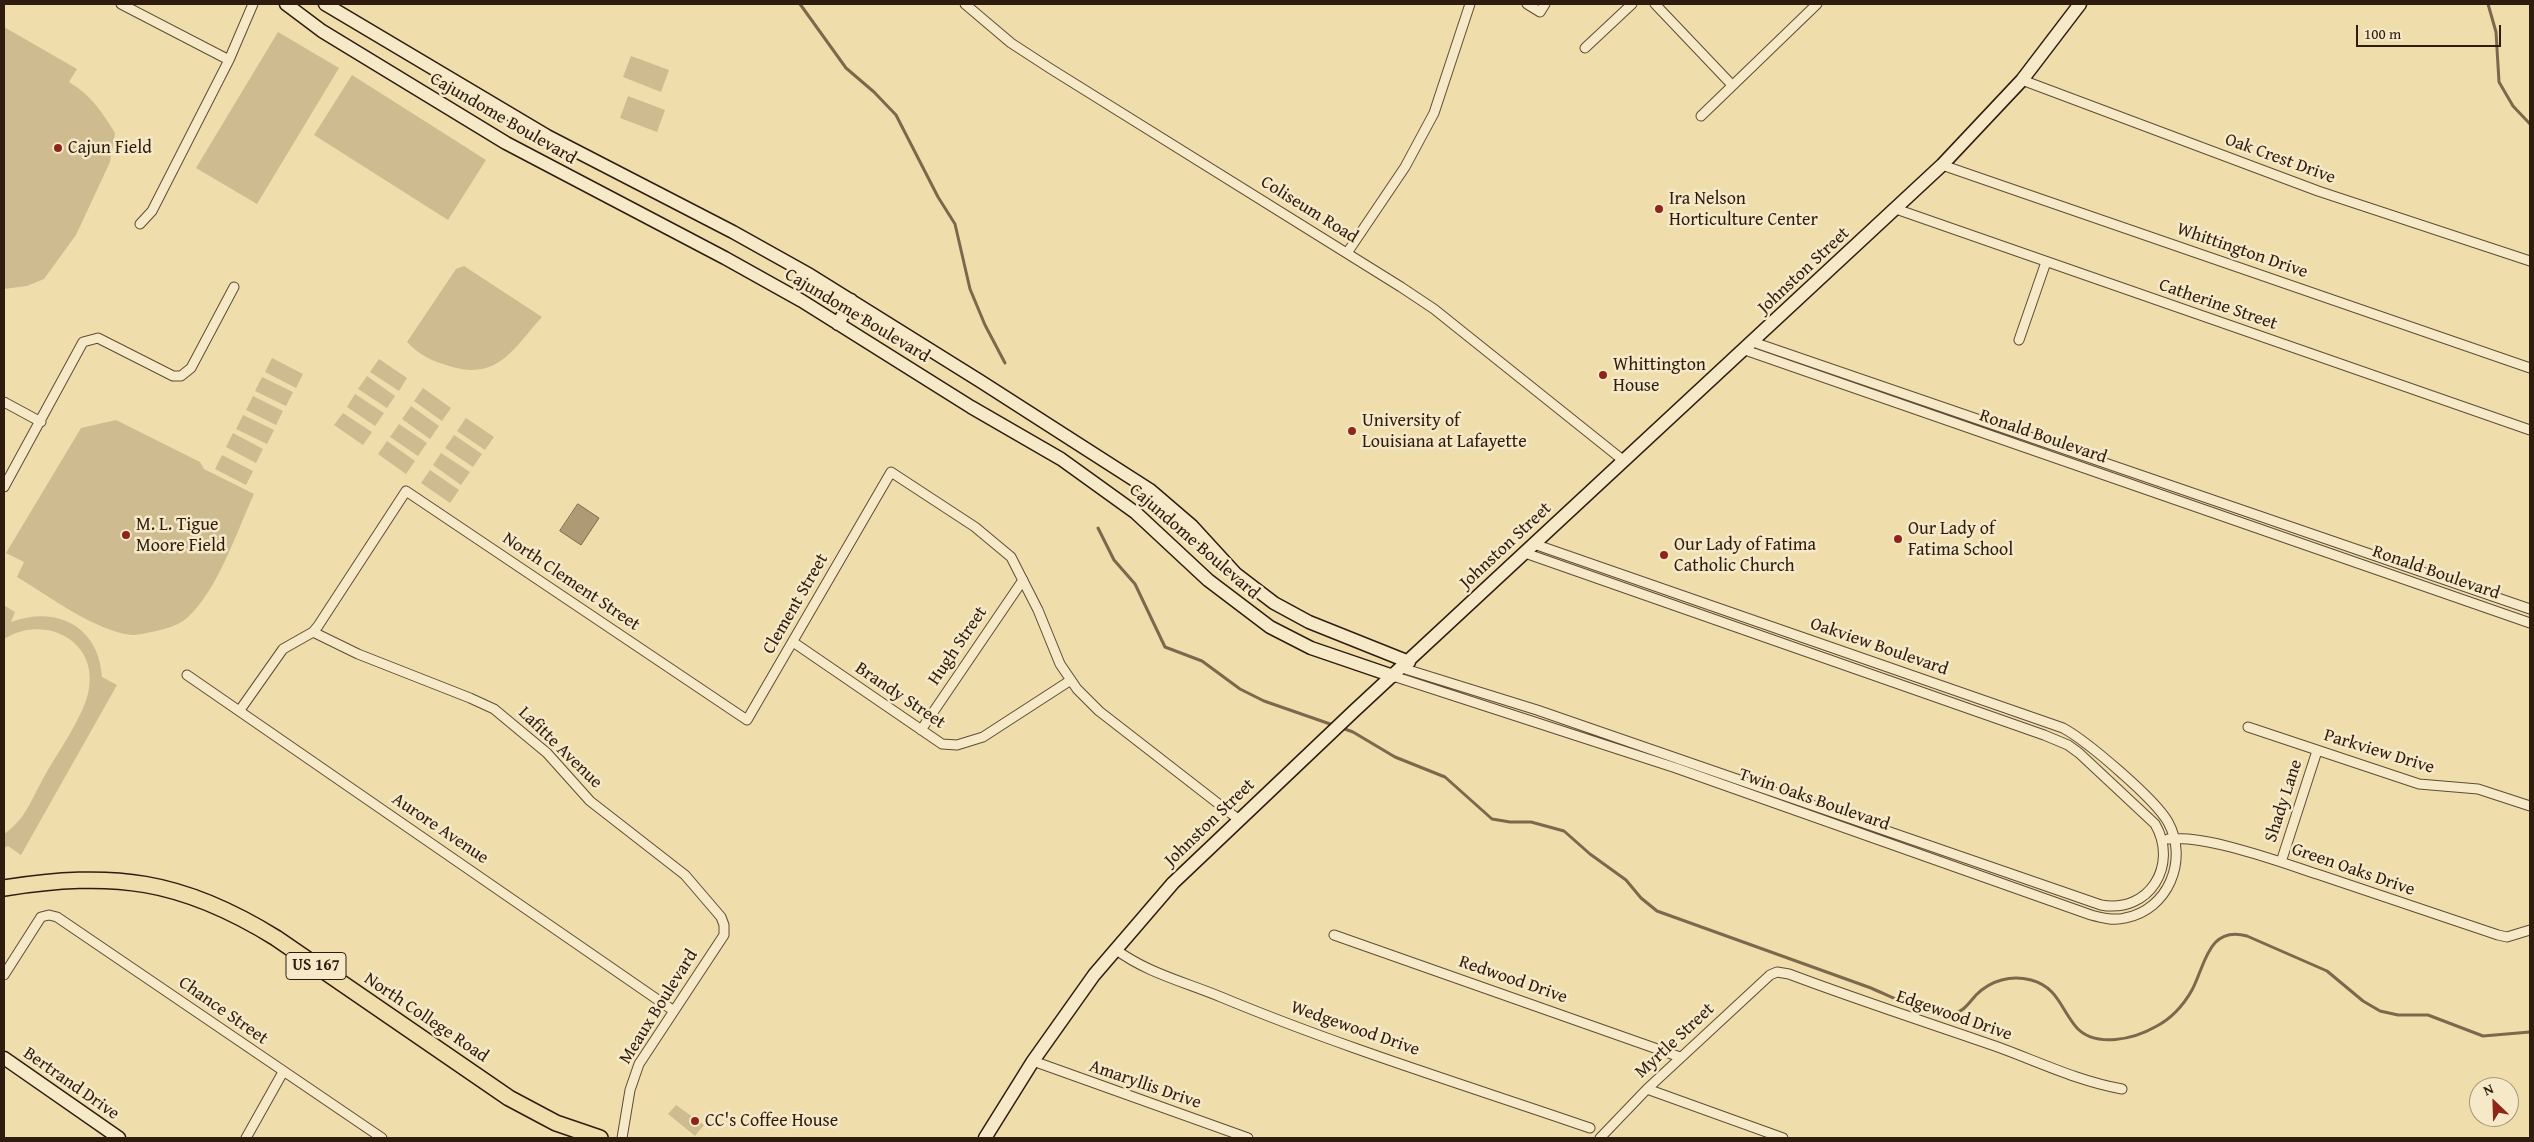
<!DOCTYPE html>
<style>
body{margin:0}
#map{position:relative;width:2534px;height:1142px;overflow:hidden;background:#efddab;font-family:"Gentium Book Plus",serif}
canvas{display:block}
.frame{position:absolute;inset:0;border:5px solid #2f1c0f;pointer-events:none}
.north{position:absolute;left:2469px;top:1077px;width:50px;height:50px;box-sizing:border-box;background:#f5e9c8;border:1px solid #a6977e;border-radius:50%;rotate:336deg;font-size:14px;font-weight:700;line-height:20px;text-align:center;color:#2f1c0f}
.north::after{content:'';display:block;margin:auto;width:18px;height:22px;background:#8f2418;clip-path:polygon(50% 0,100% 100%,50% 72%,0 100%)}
.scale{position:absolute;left:2356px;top:25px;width:145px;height:22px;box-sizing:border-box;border:2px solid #2f1c0f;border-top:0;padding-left:6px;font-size:15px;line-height:18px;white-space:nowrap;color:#2f1c0f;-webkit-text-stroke:4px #f5e9c8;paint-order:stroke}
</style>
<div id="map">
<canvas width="2534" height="1142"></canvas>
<div class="frame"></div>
<div class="north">N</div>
<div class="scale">100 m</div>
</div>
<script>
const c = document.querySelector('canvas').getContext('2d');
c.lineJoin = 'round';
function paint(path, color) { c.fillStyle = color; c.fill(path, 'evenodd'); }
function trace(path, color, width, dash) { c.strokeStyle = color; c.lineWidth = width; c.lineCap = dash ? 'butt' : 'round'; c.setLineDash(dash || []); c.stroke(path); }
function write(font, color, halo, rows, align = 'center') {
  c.font = font + ' "Gentium Book Plus",serif'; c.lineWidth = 5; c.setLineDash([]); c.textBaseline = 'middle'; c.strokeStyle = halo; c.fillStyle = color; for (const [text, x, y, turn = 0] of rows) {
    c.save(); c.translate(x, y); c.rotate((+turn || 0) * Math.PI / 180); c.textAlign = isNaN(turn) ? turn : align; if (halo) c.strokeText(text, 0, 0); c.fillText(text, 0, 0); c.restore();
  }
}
paint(new Path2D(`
 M4,27L77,69L69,82C91,95 102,112 115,133L110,162L76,235L44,279L27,286L4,289Z
 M278,32L339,68L257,204L196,168Z
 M631,56L669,70L661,92L623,77Z
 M352,75L486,160L448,220L314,135Z
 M628,96L665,110L657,132L620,118Z
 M464,266L542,317C512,350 498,381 449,366C432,361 419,355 407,342L456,269Z
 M272,358L303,374L296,388L265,372Z
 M379,359L407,378L399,391L370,372Z
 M367,376L395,396L387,408L358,389Z
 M262,377L293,392L286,406L255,391Z
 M423,388L451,408L442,421L414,401Z
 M355,394L384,413L375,426L347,407Z
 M253,396L283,411L276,425L246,410Z
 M411,406L439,426L430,439L402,419Z
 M343,413L372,432L363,445L334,425Z
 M243,415L274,430L267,444L236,429Z
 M466,418L494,437L485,450L457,431Z
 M116,420L200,462L204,469L254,494C236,533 218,590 187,618C178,626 162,630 151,632C146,633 138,635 132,635C95,631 49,596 17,577L24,562L6,553L81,428Z
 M399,424L427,443L418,456L390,437Z
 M233,433L263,449L256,463L226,447Z
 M454,435L482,454L473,467L445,448Z
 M387,441L415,461L406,474L378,454Z
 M441,453L470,472L461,485L433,465Z
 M222,455L253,471L246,485L215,469Z
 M430,470L459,490L450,503L421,483Z
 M5,606L15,612L11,622C56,605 99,626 102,677L117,685L21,855L8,846L4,848V834C10,830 16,824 21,818C30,806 37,789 45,775C58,752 86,713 89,688C97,639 43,614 4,639Z
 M676,1105L704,1125L695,1136L668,1114Z`), '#cebc90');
const water = new Path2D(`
 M578,504L599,518L581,545L560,531Z`);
paint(water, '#ae9b76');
trace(water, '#7b684d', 1);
trace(new Path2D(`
 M800,4L846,68L874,92L896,115L938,197L955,224L970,289L985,325L1005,363
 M2488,4L2496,32L2499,82L2513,106L2530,124
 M1098,528L1114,560L1135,584L1165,647L1202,661L1240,689L1264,701L1333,725
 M1342,728L1353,732L1395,757L1445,777L1492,819L1510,822H1531L1564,831L1590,854L1626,880L1641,898L1657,911L1871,988C1890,996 1930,1017 1950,1014C1963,1013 1968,1004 1976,995C1991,980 2011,975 2031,980C2058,987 2061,1010 2077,1028C2096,1048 2134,1039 2155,1027C2171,1019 2183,1006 2192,990C2205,966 2208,925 2247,936L2327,971L2363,1001L2380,1011L2398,1015H2428L2483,1036L2530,1032`), '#7b684d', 3);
const street = new Path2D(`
 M121,4L229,60
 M965,4L1011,43L1051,69L1401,287L1434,309L1624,461
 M1527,4L1540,12L1545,4
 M1655,4L1732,85
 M1585,48L1632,4
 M2022,80L2318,191L2530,261
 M1701,116L1817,4
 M1942,165L2530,368
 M1896,209L2530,430
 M140,224L152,211L229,60L253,4
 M1347,253L1405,167L1434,113L1470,4
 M2019,340L2046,262
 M1753,342L2530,609
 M1745,350L2530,623
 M4,402L41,422
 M4,487L83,342L98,338L173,376H181L191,368L234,287
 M313,632L358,654L470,698L494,709L547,753L590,801L685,875L721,917L724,925V935L639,1064L630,1090L622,1138
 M793,642L942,744L957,745L983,737L1071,680
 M1402,668L1537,710L2101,905C2149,914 2179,865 2155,824L2079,753L2068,745L2044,735L1525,553
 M187,675L674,1011
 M1393,676L1676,768L2091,915C2102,918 2114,921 2125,918C2168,910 2189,860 2168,822C2155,799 2087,741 2063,728L1534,544
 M240,710L283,649L313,632L318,626L406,491L747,720L891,472L975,527L1011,557L1038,610L1060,664L1077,689L1099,711L1238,819
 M2248,727L2419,784L2478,789L2530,806
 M921,730L1023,580
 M2168,839C2208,835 2280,862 2320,875C2379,895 2438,915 2498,935L2507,937L2530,930
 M2281,862L2317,751
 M1334,935L1680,1057
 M1115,949C1147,973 1185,982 1221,997C1341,1047 1468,1086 1590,1128
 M4,975L41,917L49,915L57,917L382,1138
 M1033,1061L1248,1138
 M1647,1089L1783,1138
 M246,1138L283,1072
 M1600,1138L1647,1089L1770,975L1777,972L1789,974C1858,1000 1926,1022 1995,1046C2037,1061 2077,1081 2122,1089`);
const secondary = new Path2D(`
 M286,4L322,31L506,143L725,258L802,301L971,407L1061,459L1136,513L1208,580L1270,627L1311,648L1393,676
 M325,4L547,136L733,232L810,275L980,381L1150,490L1192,526L1236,574L1274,603L1309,622L1409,662
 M838,324L851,300
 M4,1058L119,1138
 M985,1138L1033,1061L1094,975L1173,883L1353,712L1942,165L2022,80L2080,4`);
const primary = new Path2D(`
 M4,888C113,871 181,879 276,938L509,1098L556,1123L600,1138`);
trace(street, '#5f4c36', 11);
trace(secondary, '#2f1c0f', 15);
trace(primary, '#2f1c0f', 18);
trace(street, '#f5e9c8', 9);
trace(secondary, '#f5e9c8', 12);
trace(primary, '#efddab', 15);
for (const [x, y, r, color] of [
 [58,148,5,"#8f2418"],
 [1659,209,5,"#8f2418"],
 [1603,375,5,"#8f2418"],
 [1352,431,5,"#8f2418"],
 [126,535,5,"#8f2418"],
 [1898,539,5,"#8f2418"],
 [1664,555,5,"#8f2418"],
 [695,1121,5,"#8f2418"]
]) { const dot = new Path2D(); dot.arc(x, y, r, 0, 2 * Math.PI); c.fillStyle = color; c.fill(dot); trace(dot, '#f5e9c8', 2); }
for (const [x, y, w] of [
 [316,966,60]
]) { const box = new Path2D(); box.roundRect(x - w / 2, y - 13.5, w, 27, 4); c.fillStyle = '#f5e9c8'; c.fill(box); trace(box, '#2f1c0f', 1); }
write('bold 16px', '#2f1c0f', null, [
 ["US 167",316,966]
]);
write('18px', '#2f1c0f', '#f5e9c8', [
 ["Cajundome Boulevard",503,119,30],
 ["Oak Crest Drive",2280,159,20],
 ["Coliseum Road",1309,210,32],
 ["Whittington Drive",2242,251,19],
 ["Johnston Street",1804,271,-43],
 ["Catherine Street",2218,305,19],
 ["Cajundome Boulevard",857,316,31],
 ["Ronald Boulevard",2043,437,19],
 ["Cajundome Boulevard",1194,542,41],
 ["Johnston Street",1506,546,-43],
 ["Ronald Boulevard",2436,573,19],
 ["North Clement Street",571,582,34],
 ["Clement Street",796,604,-60],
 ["Hugh Street",958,646,-56],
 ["Oakview Boulevard",1879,647,19],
 ["Brandy Street",900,696,34],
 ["Lafitte Avenue",560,748,44],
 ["Parkview Drive",2379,752,17],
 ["Twin Oaks Boulevard",1814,800,19],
 ["Shady Lane",2284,801,-72],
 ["Johnston Street",1210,823,-44],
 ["Aurore Avenue",440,829,34],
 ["Green Oaks Drive",2353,870,19],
 ["Redwood Drive",1513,980,19],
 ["Meaux Boulevard",659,1007,-58],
 ["Chance Street",223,1011,35],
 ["Edgewood Drive",1954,1016,19],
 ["North College Road",426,1018,34],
 ["Wedgewood Drive",1355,1029,19],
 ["Myrtle Street",1675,1041,-43],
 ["Bertrand Drive",71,1084,35],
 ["Amaryllis Drive",1145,1085,19]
]);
write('18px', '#2f1c0f', '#f5e9c8', [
 ["Cajun Field",68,148],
 ["Ira Nelson",1669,199],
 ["Horticulture Center",1669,220],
 ["Whittington",1613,365],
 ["House",1613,386],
 ["University of",1362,421],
 ["Louisiana at Lafayette",1362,442],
 ["M. L. Tigue",136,525],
 ["Moore Field",136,546],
 ["Our Lady of",1908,529],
 ["Fatima School",1908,550],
 ["Our Lady of Fatima",1674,545],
 ["Catholic Church",1674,566],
 ["CC's Coffee House",705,1121]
], 'left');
</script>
